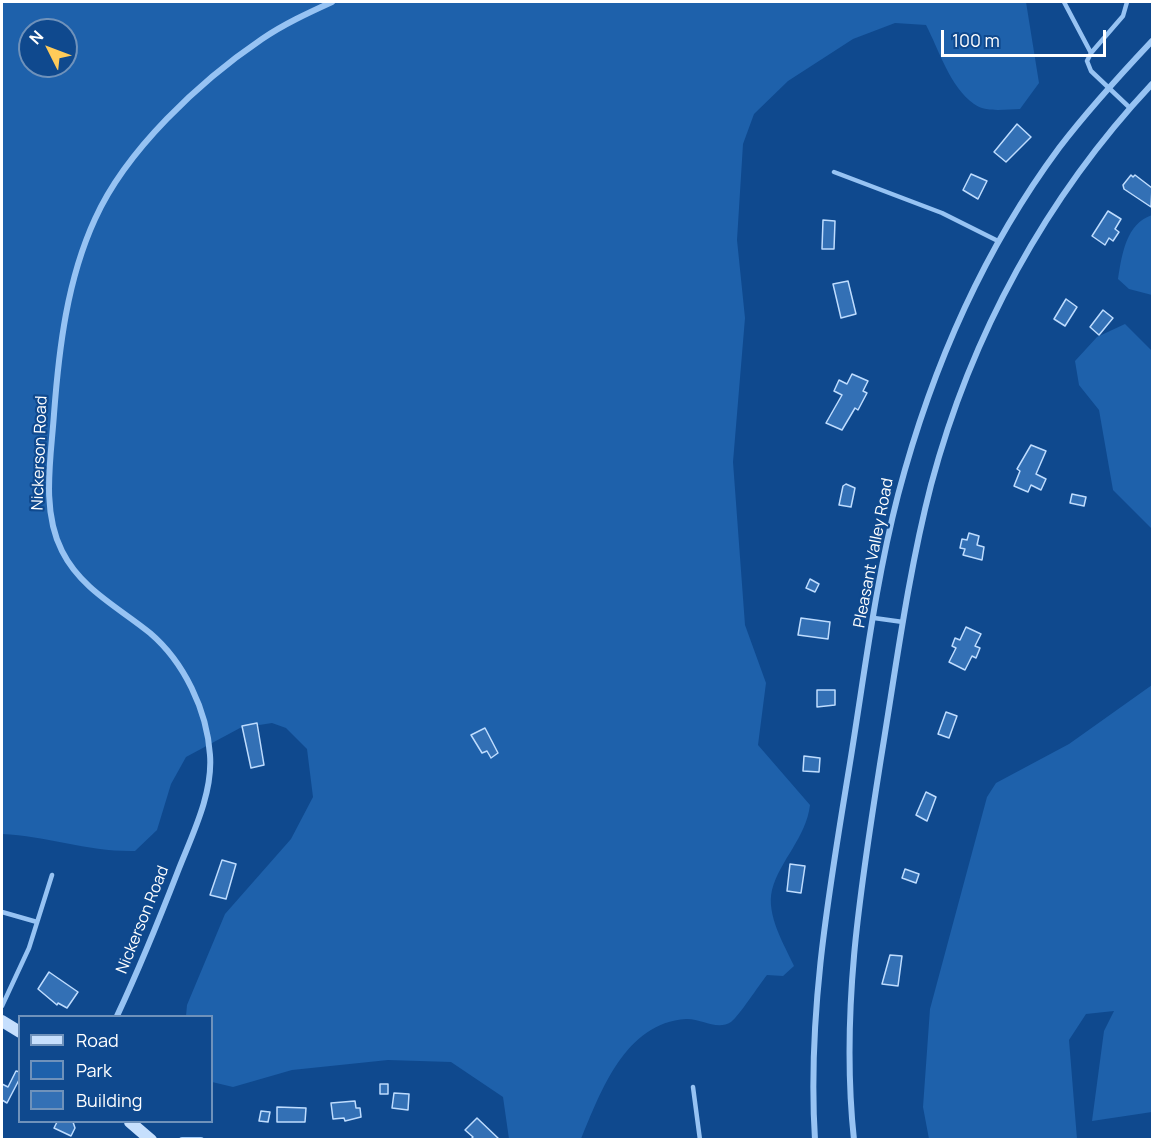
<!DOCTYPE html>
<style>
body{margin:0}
#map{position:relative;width:1154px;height:1141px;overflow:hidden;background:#0f498e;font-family:Manrope,sans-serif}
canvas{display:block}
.frame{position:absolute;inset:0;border:3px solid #fff;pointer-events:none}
.legend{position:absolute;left:18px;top:1015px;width:195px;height:108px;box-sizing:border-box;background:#0f498e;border:2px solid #6f92bb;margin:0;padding:8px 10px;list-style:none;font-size:18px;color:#fff}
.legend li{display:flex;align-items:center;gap:12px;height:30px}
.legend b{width:30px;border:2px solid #6f92bb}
.north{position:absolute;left:18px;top:18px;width:60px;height:60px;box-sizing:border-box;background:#0f498e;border:2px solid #6f92bb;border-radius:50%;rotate:312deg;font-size:16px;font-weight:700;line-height:24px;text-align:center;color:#fff}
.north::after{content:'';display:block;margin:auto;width:21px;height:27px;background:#ffcb59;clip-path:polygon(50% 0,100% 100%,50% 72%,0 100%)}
.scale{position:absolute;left:941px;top:30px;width:165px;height:27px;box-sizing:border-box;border:3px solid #fff;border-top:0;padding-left:8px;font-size:18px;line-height:21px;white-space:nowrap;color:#fff;-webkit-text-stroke:4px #0f498e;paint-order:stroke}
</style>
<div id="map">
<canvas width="1154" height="1141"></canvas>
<div class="frame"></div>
<ul class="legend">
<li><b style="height:8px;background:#c6dffd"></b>Road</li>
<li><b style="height:16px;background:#1e61ab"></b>Park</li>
<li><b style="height:16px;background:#3370b5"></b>Building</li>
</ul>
<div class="north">N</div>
<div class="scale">100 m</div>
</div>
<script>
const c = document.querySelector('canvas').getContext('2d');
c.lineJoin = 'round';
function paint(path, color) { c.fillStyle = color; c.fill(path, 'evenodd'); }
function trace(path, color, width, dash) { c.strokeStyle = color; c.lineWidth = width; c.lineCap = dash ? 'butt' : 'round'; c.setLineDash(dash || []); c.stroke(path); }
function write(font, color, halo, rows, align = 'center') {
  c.font = font + ' Manrope,sans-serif'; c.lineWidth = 4.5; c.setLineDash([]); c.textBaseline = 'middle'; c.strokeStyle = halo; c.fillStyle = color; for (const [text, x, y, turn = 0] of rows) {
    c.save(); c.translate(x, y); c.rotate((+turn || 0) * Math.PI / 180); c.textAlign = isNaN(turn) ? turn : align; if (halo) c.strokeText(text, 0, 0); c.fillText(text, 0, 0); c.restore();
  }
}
paint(new Path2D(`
 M2,2H1026L1039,83L1020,109C1006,109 986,113 974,104C950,87 939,50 926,25L895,23L853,39L788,81L754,114L743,144L737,240L745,318L733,462L745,625L766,683L758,745L810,805C806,838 780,860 772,890C766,915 784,944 794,966L783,976L767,975C759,985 739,1016 731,1022C717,1031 700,1018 686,1019C625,1023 601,1091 581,1139H509L503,1097L451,1062L388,1060L292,1070L233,1087L212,1082V1016H186L187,1005L225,914L291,839L313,797L307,749L286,728L272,723L240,728L186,757L171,784L157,830L135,851C89,852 47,836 2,834ZM30,30H66V66H30Z
 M1152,215V295L1129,289L1118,279C1122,254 1126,224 1152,215Z
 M1125,324L1152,351V529L1113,490L1099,410L1079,385L1075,361L1097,337Z
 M1152,685V1112L1092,1121L1104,1031L1114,1011L1086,1014L1069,1040L1077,1139H929L923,1107L930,1009L987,797L996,783L1069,744Z`), '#1e61ab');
const building = new Path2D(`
 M1017,124L1031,137L1006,162L994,152Z
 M971,174L987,181L978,199L963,190Z
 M1131,175L1133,177L1135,175L1152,188L1151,207L1124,189L1123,185Z
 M1108,211L1121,219L1115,229L1119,232L1113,241L1109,238L1105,245L1092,236Z
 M823,220L835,221L834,249H822Z
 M848,281L856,314L841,318L833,284Z
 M1066,299L1077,307L1065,326L1054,319Z
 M1103,310L1113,318L1099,335L1090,327Z
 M852,374L868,381L863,391L867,393L858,410L855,408L842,430L826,423L842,395L834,391L839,380L847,384Z
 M1031,445L1046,451L1036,474L1046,479L1041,490L1031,485L1028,492L1014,486L1020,471L1017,469Z
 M846,484L855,488L851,507L839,505L843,486Z
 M1072,494L1086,497L1084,506L1070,503Z
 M969,533L979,536L977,545L984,547L982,560L963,555L965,549L960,548L962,539L967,540Z
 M810,579L819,584L815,592L806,588Z
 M801,618L830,622L828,639L798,635Z
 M966,627L981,634L975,646L980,648L976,658L972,656L965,670L949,662L956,648L952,646L955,638L960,640Z
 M817,690H835V705L817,707Z
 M946,712L957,716L949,738L938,734Z
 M257,723L264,765L251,768L242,726Z
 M485,728L498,753L491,758L487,751L482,753L471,735Z
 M804,756L820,758L819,772L803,771Z
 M926,792L936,797L927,821L916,815Z
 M222,860L236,864L226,899L210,895Z
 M790,864L805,866L801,893L787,891Z
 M905,869L919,874L916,883L902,878Z
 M890,955L902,956L898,986L882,984Z
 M49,972L78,992L67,1008L58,1003L57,1005L38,989Z
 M16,1071L20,1072V1078L7,1103L2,1100V1084L8,1087Z
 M380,1084H388V1094H380Z
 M394,1093L409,1094L408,1110L392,1108Z
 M355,1101L356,1108H360L361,1117L345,1121L344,1118L333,1119L331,1103Z
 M277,1107L306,1108L305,1122H277Z
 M261,1111L270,1112L268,1122L259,1121Z
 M477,1118L500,1140H470L473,1137L465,1130Z
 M57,1122H73L75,1128L71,1136L54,1128Z`);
paint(building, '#3370b5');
trace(building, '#bedcfe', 1.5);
trace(new Path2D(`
 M1064,2L1091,53L1087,61L1091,71L1130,108
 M1091,53L1123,16L1127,2
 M834,172L942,213L998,241
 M874,618L903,622
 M2,912L37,922
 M2,1006L29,948L52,875
 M693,1087L700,1140`), '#97c3f3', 4.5);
trace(new Path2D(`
 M117,1016C139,969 159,920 178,871C192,835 213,794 210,755C207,710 184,662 150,633C118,607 81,589 62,551C41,510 51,458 54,414C59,348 67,280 95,219C126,150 200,81 262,39C284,24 308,13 332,2
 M182,1140H201
 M815,1140C807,1015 829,891 849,769C864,678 875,584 898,495C931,370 982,252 1059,148C1088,110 1120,75 1152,41
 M854,1140C840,1010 861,885 881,758C896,667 908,574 931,485C971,335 1046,197 1152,84`), '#97c3f3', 6);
trace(new Path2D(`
 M2,1021L20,1032
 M130,1122L151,1140`), '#c6dffd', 12);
write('16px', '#fff', '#0f498e', [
 ["Nickerson Road",40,453,-88],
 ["Pleasant Valley Road",874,553,-79],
 ["Nickerson Road",143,920,-68]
]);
</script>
